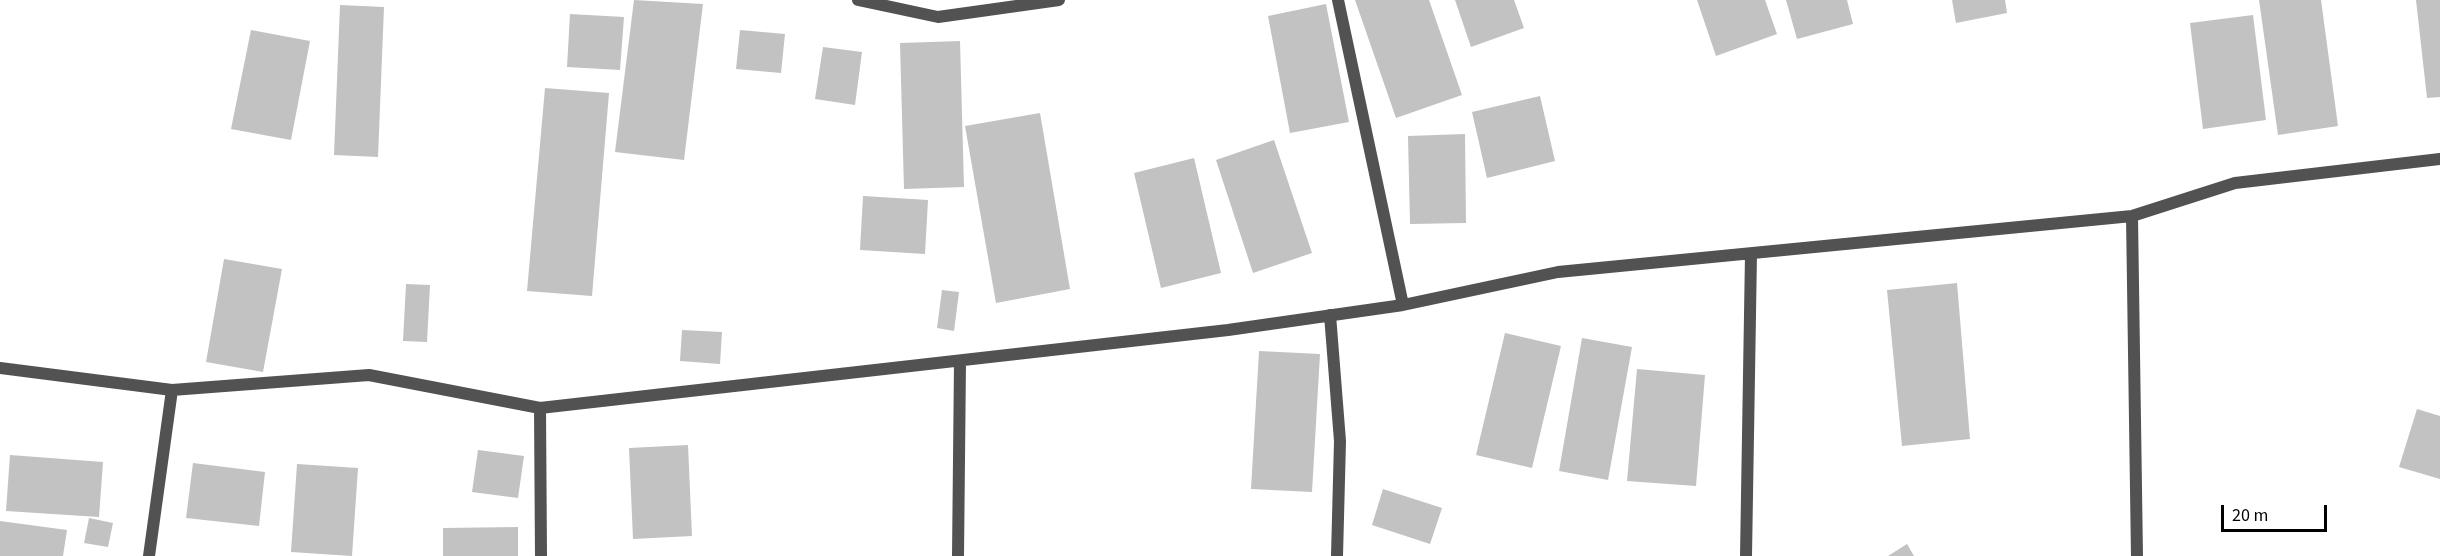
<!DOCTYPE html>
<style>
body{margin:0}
#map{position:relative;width:2440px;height:556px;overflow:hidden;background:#fff;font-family:"Source Sans 3",sans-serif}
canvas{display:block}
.scale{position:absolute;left:2221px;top:505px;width:106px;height:27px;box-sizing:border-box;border:3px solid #000;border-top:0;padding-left:8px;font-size:18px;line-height:21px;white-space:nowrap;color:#000;-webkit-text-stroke:4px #fff;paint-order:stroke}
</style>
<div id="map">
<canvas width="2440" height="556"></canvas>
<div class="scale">20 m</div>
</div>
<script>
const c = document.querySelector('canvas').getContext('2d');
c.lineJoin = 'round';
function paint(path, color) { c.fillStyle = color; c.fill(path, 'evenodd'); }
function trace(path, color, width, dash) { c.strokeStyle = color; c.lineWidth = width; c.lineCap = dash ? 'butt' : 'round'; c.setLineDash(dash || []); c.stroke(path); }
paint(new Path2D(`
 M634,0L703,4L684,160L615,152Z
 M1355,0H1429L1462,95L1396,118Z
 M1455,0H1514L1524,28L1471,47Z
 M1697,0H1765L1777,34L1716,56Z
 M1786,0H1847L1853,24L1797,39Z
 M1952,0H2005L2007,13L1956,23Z
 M2259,0H2321L2338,126L2278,135Z
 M2416,0H2440V97L2427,98Z
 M1326,4L1349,122L1290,133L1268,16Z
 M340,5L384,7L378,157L334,155Z
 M570,14L624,17L620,70L567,67Z
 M2253,15L2266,120L2203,129L2190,23Z
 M251,30L310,41L291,140L231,129Z
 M740,30L785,34L781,73L736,69Z
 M960,41L964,187L904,189L900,43Z
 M823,47L862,52L855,105L815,99Z
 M545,88L609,93L592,296L527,291Z
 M1540,96L1555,161L1487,178L1472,112Z
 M1040,113L1070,289L996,303L965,126Z
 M1465,134L1466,223L1410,224L1408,136Z
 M1274,140L1312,253L1253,273L1216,160Z
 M1194,158L1221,273L1161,288L1134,173Z
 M863,196L928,200L925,254L860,250Z
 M224,259L282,269L263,372L206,362Z
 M1957,283L1970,439L1902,446L1887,290Z
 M406,284L430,285L427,342L403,341Z
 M942,290L959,292L954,331L937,328Z
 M682,330L722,332L720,364L680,361Z
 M1505,333L1561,346L1532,468L1476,455Z
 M1582,338L1632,347L1608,480L1559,471Z
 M1259,351L1320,354L1312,492L1251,489Z
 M1637,369L1705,375L1696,486L1627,481Z
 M2417,409L2440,416V479L2399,467Z
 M688,445L692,536L633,539L629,448Z
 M478,450L524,456L518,498L472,492Z
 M10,455L103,462L99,517L6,511Z
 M193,463L265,472L259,526L186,518Z
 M297,464L358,468L352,556L291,552Z
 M1383,489L1442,508L1430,544L1372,525Z
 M89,518L113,523L108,547L84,543Z
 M0,521L67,530L63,556H0Z
 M518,527V556H443V528Z
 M1907,544L1914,556H1888Z`), '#c2c2c2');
trace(new Path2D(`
 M858,0L938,17L1059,0
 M1338,0L1403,305
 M2132,216L2137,556
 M1330,315L1340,441L1337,556
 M0,368L172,390L369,375L540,408L1228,330L1403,305L1558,272L2132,216L2235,183L2440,159
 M540,408L541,556
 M149,556L172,390
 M958,556L960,362
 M1746,556L1751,254`), '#525252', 12);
</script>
